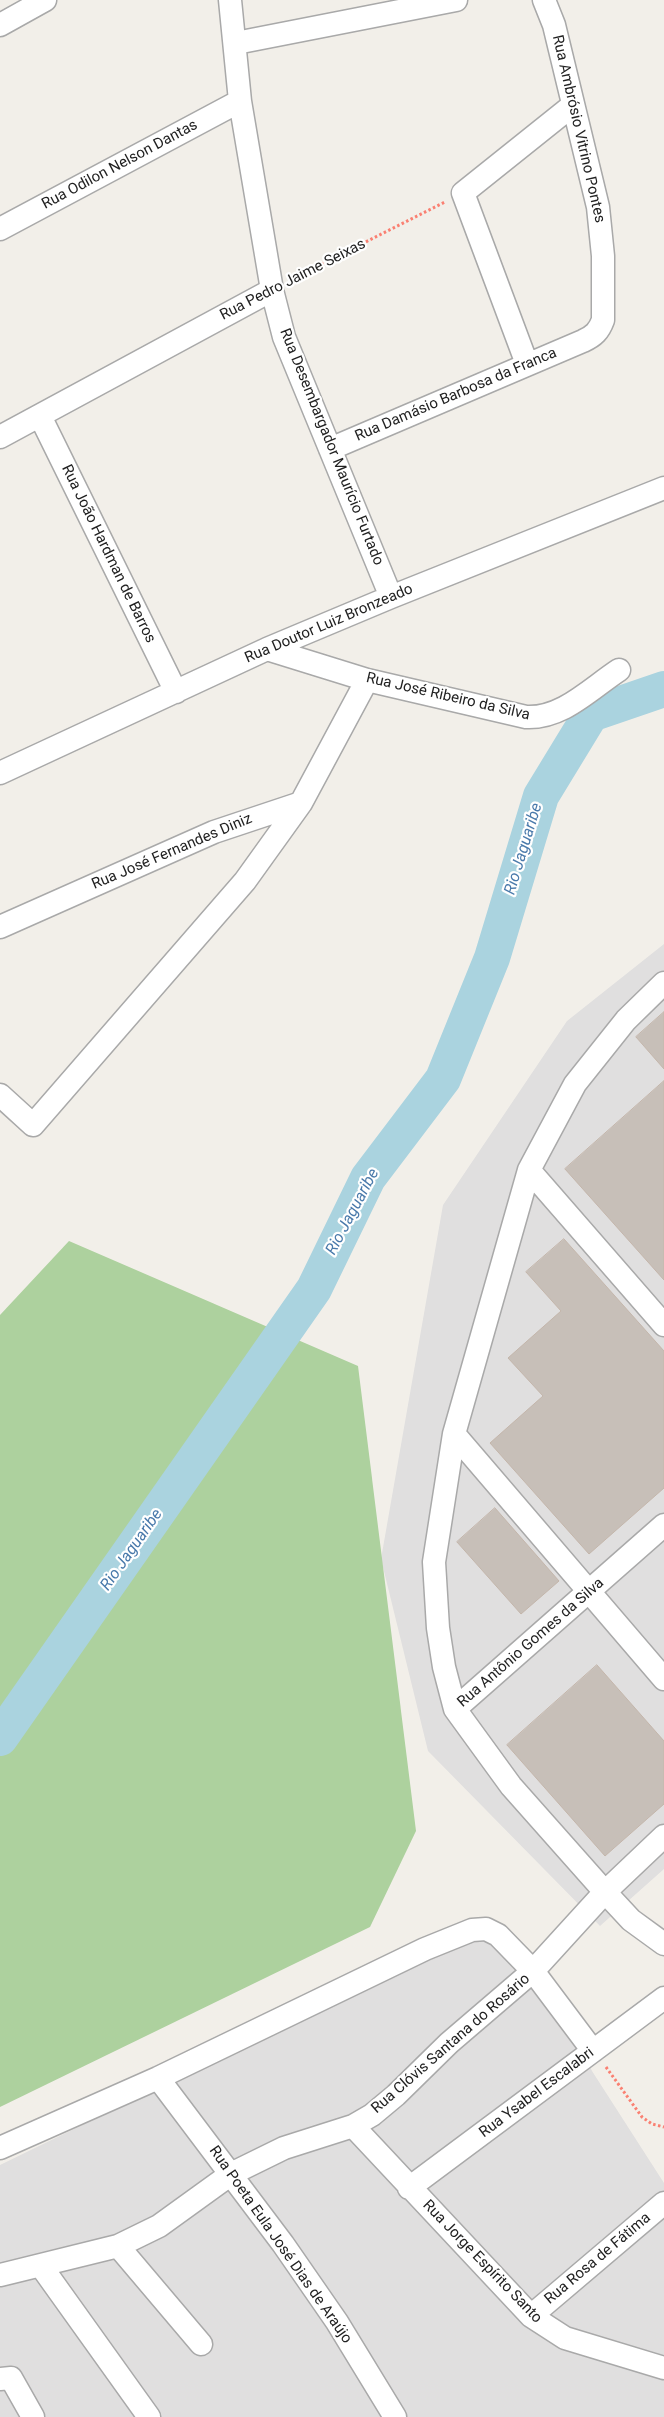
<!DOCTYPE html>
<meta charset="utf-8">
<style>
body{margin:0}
canvas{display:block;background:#f2efe9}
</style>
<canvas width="664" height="2417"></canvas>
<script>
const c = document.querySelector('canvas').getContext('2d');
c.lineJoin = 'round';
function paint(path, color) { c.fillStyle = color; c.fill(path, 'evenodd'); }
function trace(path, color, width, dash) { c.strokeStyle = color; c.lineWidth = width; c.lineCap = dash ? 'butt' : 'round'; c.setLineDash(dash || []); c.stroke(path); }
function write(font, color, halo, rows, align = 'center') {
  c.font = font + ' Roboto,sans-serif'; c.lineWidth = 4.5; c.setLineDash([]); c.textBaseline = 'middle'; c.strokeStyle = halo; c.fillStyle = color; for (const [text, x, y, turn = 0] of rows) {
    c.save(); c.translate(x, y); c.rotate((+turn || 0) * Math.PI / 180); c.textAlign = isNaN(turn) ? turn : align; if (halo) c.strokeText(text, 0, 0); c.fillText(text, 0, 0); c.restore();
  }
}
paint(new Path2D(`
 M664,944V1869L600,1926L428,1751L381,1559L443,1205L567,1021Z
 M483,1935L568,2021L592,2071L664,2183V2417H0V2165L282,2028Z`), '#e0dfdf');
paint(new Path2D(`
 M69,1241L358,1366L416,1831L370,1927L0,2107V1315Z`), '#add19e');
trace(new Path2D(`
 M0,1738L314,1289L368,1178L443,1079L492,958L541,796L591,714L664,689`), '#aad3df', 36);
const building = new Path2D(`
 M664,1012V1069L636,1037Z
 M664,1081V1280L565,1169Z
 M564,1239L664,1351V1488L589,1554L490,1443L543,1396L508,1358L561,1311L526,1272Z
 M495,1508L559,1581L521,1614L457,1542Z
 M597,1665L664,1741V1804L605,1856L507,1745Z`);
paint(building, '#c7bfb8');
trace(building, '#c4b6ab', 1);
const minor = new Path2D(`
 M230,0L240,101L272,290L284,337L391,597
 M0,25L45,0
 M236,43L456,0
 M0,229L240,101
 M527,364L463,193L573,105
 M40,416L176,692
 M0,437L272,290
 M330,449L583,341C594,336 599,331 603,320V256L598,207L554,25L544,0
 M267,649L367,680L526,717C562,719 590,689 619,670
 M0,773L267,649L391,597L664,488
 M0,927L214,832L301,803
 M664,983L626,1020L575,1084L529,1170L454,1434L434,1562L438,1628L444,1667L455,1709L511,1786L605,1892L631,1920L664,1944
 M0,1095L33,1125L245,881L301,803L367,680
 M529,1170L664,1325
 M454,1434L664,1679
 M455,1709L664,1525
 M158,2078L283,2244L337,2322L395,2417
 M353,2126L531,2316L565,2338L664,2368
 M0,2148L158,2078L425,1949L472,1930L486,1929L498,1935L533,1971L593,2051
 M409,2188L664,1998
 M118,2246L201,2344
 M41,2266L149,2417
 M0,2275L118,2246L159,2226L231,2174L284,2148L353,2126L372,2115L396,2095L449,2043L533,1971L605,1892L664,1836
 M531,2316L664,2203
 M0,2379L11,2378L33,2417`);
trace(minor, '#a9a9a9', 25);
trace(new Path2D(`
 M290,280L445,202
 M606,2067L642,2117L652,2124L664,2127`), '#fa8072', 3, [2.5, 2.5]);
trace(minor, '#fff', 22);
write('15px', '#222', '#fff', [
 ["Rua Ambrósio Vitrino Pontes",578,129,77],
 ["Rua Odilon Nelson Dantas",120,165,-28],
 ["Rua Pedro Jaime Seixas",293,280,-27],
 ["Rua Damásio Barbosa da Franca",456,395,-23],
 ["Rua Desembargador Maurício Furtado",331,447,68],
 ["Rua João Hardman de Barros",108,554,64],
 ["Rua Doutor Luiz Bronzeado",329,624,-23],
 ["Rua José Ribeiro da Silva",448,697,13],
 ["Rua José Fernandes Diniz",172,852,-23],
 ["Rua Antônio Gomes da Silva",531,1643,-41],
 ["Rua Clóvis Santana do Rosário",451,2044,-41],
 ["Rua Ysabel Escalabri",537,2093,-37],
 ["Rua Poeta Eula José Dias de Araújo",280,2245,55],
 ["Rua Rosa de Fátima",598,2259,-40],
 ["Rua Jorge Espírito Santo",482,2262,46]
]);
write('italic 16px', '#4a7aab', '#fff', [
 ["Rio Jaguaribe",524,849,-73],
 ["Rio Jaguaribe",353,1212,-62],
 ["Rio Jaguaribe",132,1550,-55]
]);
</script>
